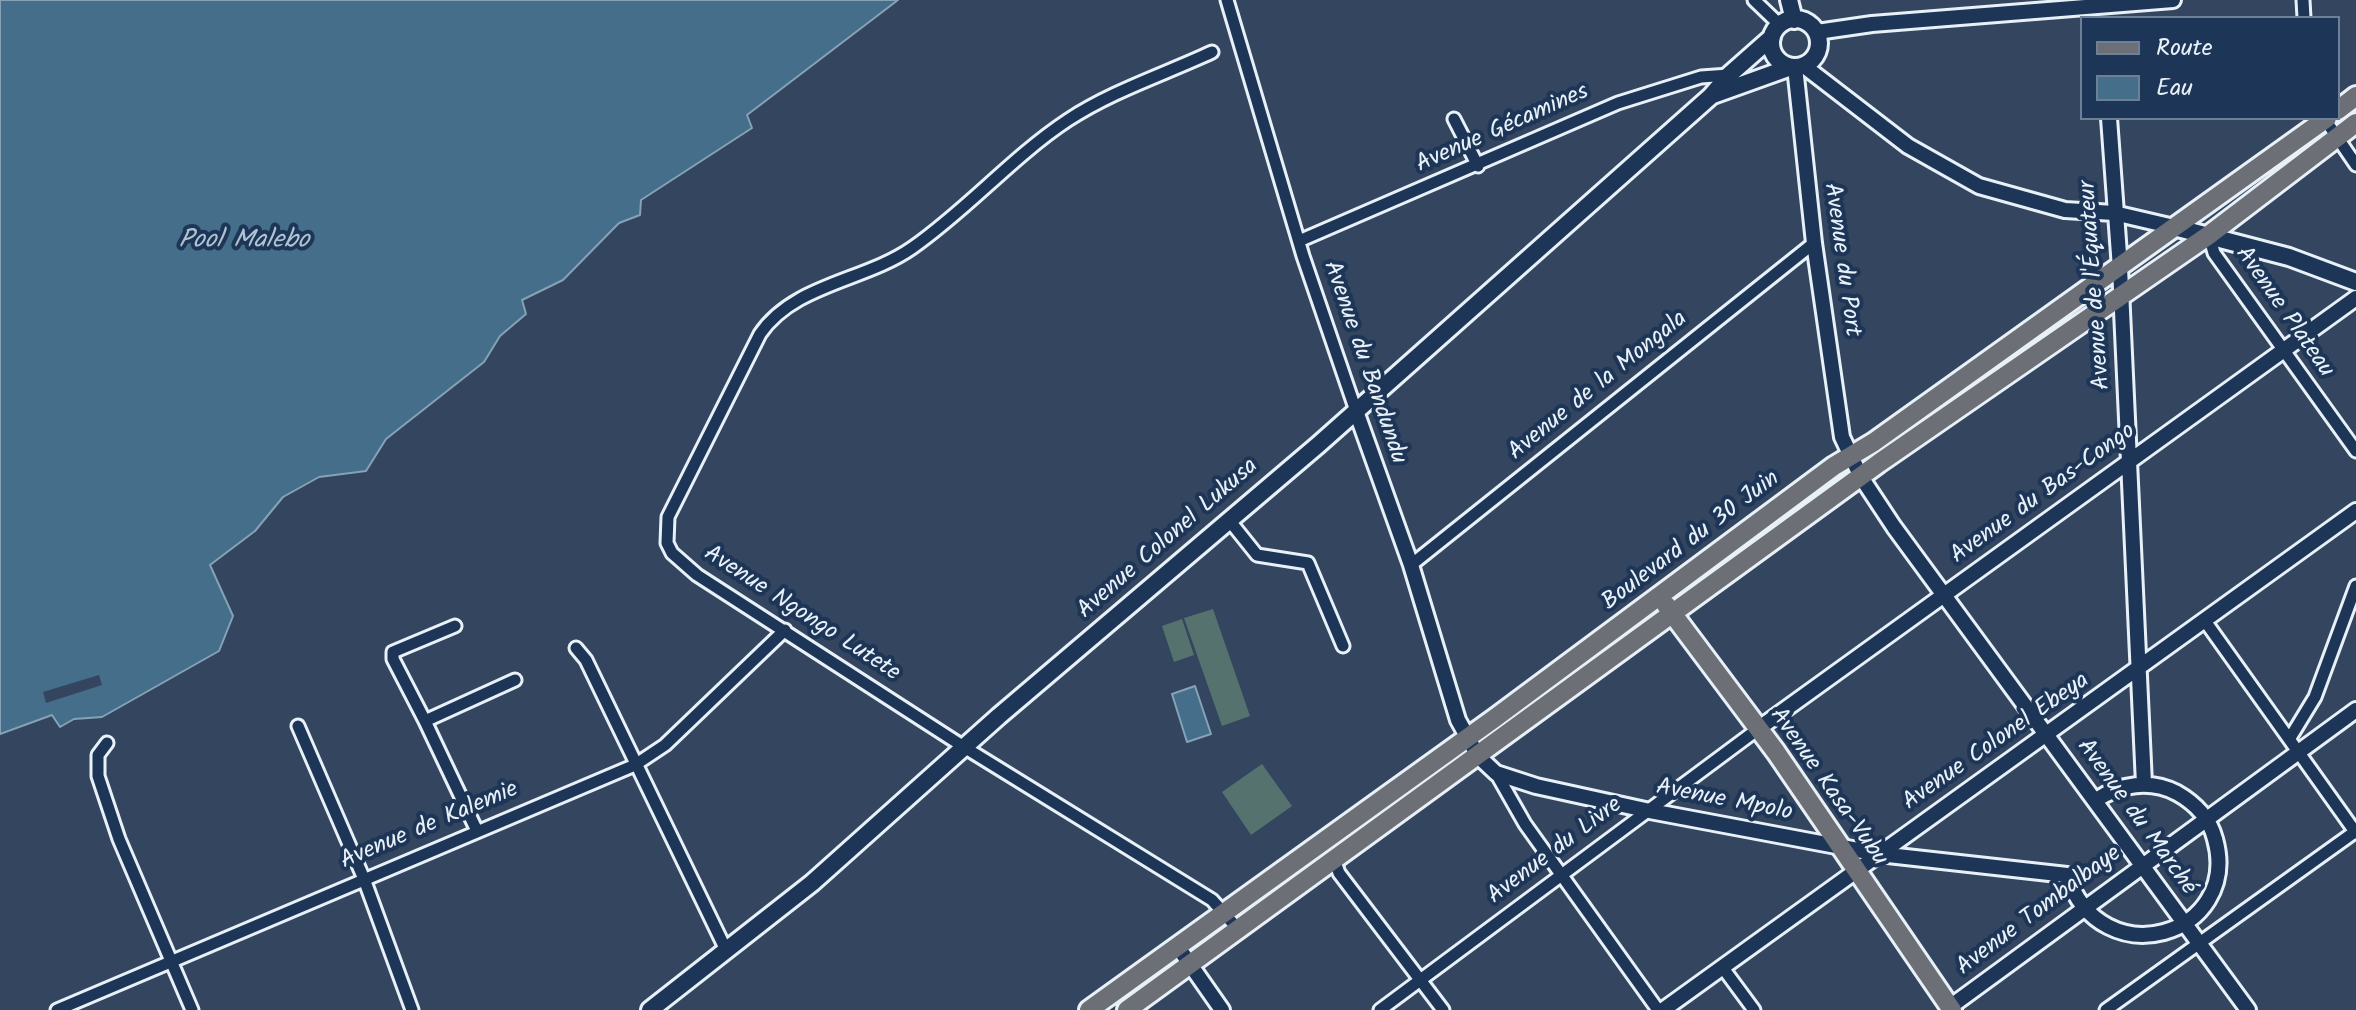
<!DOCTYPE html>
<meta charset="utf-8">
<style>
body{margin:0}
#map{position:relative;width:2356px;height:1010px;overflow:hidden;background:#34455f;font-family:Kalam,sans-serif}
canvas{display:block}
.legend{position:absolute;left:2080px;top:16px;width:260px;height:104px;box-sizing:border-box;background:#1d3557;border:2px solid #6e8097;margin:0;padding:10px 14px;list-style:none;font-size:24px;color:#e8f1f8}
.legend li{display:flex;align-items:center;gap:16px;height:40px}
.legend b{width:40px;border:2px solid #6e8097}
</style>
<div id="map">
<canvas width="2356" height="1010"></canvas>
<ul class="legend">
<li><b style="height:10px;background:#6c6f75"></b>Route</li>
<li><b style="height:22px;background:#446e8a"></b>Eau</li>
</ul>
</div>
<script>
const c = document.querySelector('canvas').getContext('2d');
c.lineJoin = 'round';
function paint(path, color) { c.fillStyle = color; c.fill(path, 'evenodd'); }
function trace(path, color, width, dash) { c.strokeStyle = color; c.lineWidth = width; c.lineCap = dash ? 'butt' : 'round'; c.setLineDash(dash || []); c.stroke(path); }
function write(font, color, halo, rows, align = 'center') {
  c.font = font + ' Kalam,sans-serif'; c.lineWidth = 8; c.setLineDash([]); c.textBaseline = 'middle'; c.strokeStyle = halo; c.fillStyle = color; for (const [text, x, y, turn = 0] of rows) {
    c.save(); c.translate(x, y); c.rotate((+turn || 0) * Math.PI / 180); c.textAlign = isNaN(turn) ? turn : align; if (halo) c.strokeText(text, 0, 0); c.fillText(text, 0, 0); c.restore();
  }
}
paint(new Path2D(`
 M1213,609L1250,716L1222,726L1184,618Z
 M1182,619L1194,655L1174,662L1162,626Z
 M1262,764L1292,806L1251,835L1222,792Z`), '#56726f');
const water = new Path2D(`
 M0,0H898L747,115L752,128L641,200L640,215L619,223L563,280L522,300L526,314L500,336L484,362L386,439L366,471L319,477L283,497L255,531L210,565L233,616L219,651L102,717L74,719L60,727L52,715L0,734Z
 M1195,686L1211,734L1187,742L1172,694Z`);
paint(water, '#446e8a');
trace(water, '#86a2b6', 2);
paint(new Path2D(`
 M99,675L102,685L46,703L43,692Z`), '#34455f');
const minor = new Path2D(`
 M1227,0L1303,256L1356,411
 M1754,0L1780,25
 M2303,0L2304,18
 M1212,52C1165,74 1112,91 1068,120C1012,157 968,209 912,248C865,281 794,284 760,334L668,517L667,543L672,553L697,575L964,747L1212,900L1238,929
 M2324,118L2356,165
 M1454,119L1478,166
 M2209,235L2214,253L2356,451
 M1299,241L1618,103L1701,77L1729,75
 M1229,520L1257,555L1308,563L1343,646
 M1411,565L1814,243
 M2205,621L2356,833
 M576,648L586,660L727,952
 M425,721L393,659V652L455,626
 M298,726L364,879L412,1010
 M2290,738L2315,697L2356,586
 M107,743L98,755V776L119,839L192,1010
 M1496,773L1525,824L1658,1010
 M477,831L425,721L515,680
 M1334,859L1339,873L1443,1010
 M1723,968L1754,1010
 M57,1010L635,765L665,745L785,630
 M1380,1010L1758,729
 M2106,1010L2356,831`);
const tertiary = new Path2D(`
 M1817,32L1872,24L2173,0
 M1804,66L1908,146L1979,186L2065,210L2114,213L2174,227
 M1795,67L1814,243L1842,437L1861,477L1894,527L2248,1010
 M2109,118L2120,268L2144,784
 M1356,411L1411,565L1458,720L1478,756L1496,773L1536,786L1650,811L1879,854L2067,875C2101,978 2242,936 2215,839C2210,819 2195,803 2177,793C2150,779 2120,784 2096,800
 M1758,729L2356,298
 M1178,947L1222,1010
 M1950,1007L2356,710
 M1663,1010L2356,511`);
const secondary = new Path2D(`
 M1789,0L1794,20
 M1771 43a24 24 0 1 1 48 0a24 24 0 1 1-48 0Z
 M1713,95L1791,67
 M2174,227L2289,257L2356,282
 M650,1010L812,883L999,716L1318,445L1711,96L1729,75L1772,37`);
const primary = new Path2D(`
 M2338,110L2356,96
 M1666,605L1776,752L1952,1010
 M1089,1010L1495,718L1834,466L1874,442L2327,118
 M1127,1010L1879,463L2209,235L2356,123`);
trace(minor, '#e8f1f8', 17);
trace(tertiary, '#e8f1f8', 20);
trace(secondary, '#e8f1f8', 22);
trace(primary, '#e8f1f8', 24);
trace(minor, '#1d3557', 11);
trace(tertiary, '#1d3557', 14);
trace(secondary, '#1d3557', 16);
trace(primary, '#6c6f75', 18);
write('24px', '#e8f1f8', '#1d3557', [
 ["Avenue Gécamines",1503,130,-24],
 ["Avenue du Port",1840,260,82],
 ["Avenue de l'Équateur",2097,285,-94],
 ["Avenue Plateau",2283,313,55],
 ["Avenue du Bandundu",1363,363,71],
 ["Avenue de la Mongala",1599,387,-39],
 ["Avenue du Bas-Congo",2044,495,-36],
 ["Avenue Colonel Lukusa",1169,540,-41],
 ["Boulevard du 30 Juin",1692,542,-37],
 ["Avenue Ngongo Lutete",801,615,33],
 ["Avenue Colonel Ebeya",1997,743,-35],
 ["Avenue Kasa-Vubu",1827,788,55],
 ["Avenue Mpolo",1724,802,11],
 ["Avenue du Marché",2135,818,54],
 ["Avenue de Kalemie",430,827,-23],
 ["Avenue du Livre",1556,852,-37],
 ["Avenue Tombalbaye",2040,912,-37]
]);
write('italic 26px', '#afc3d2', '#1d3557', [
 ["Pool Malebo",244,243]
]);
</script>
